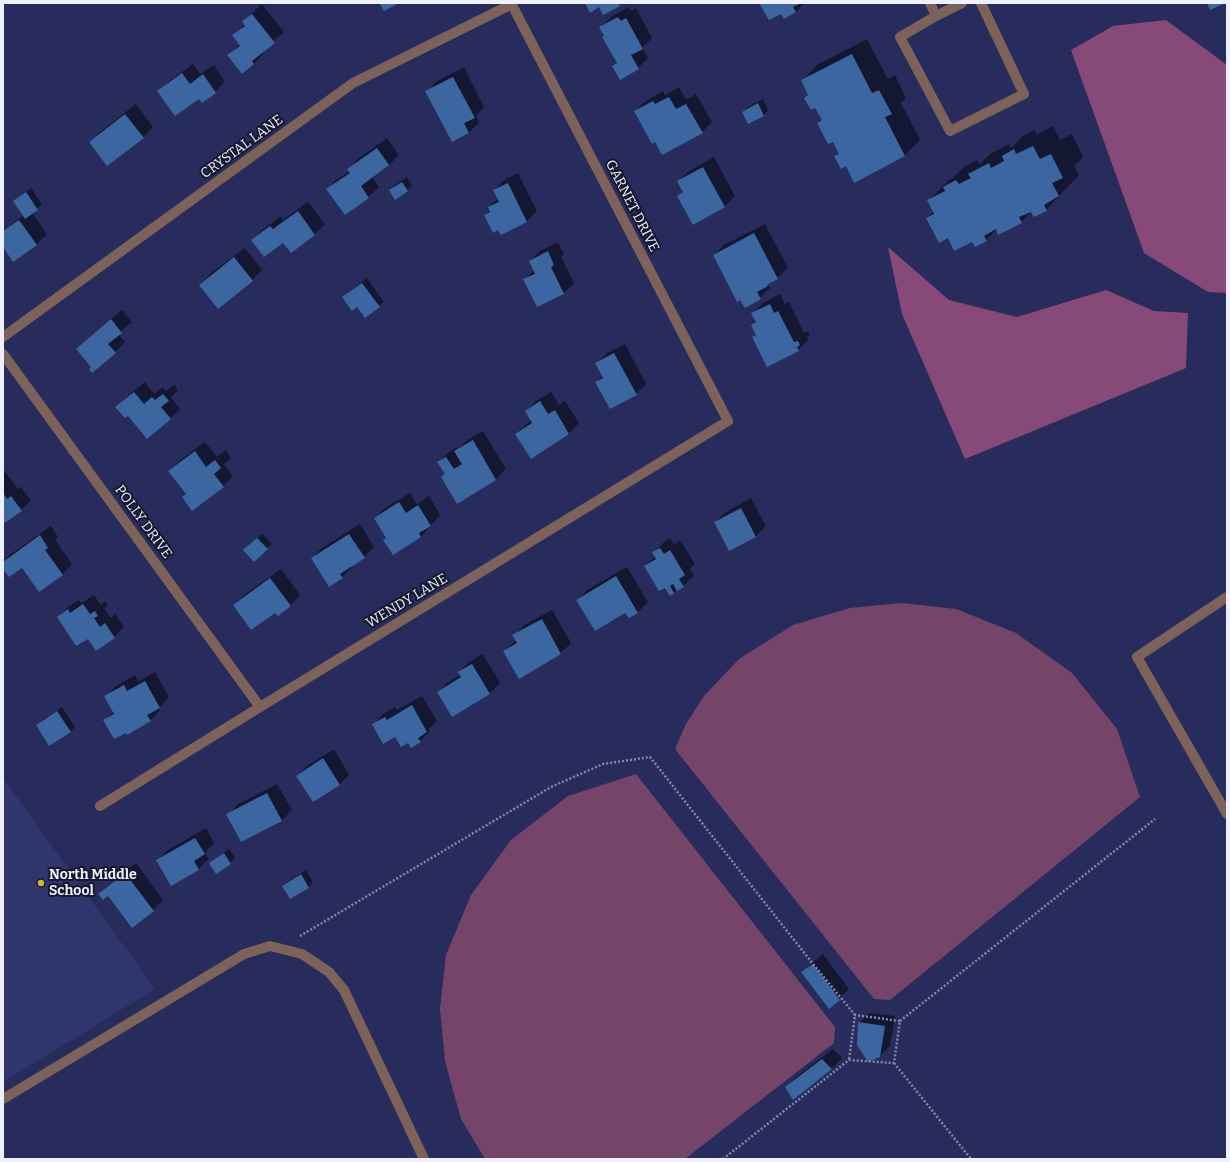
<!DOCTYPE html>
<style>
body{margin:0}
#map{position:relative;width:1230px;height:1162px;overflow:hidden;background:#272c5c;font-family:Bitter,serif}
canvas{display:block}
.frame{position:absolute;inset:0;border:4px solid #eef0fd;pointer-events:none}
</style>
<div id="map">
<canvas width="1230" height="1162"></canvas>
<div class="frame"></div>
</div>
<script>
const c = document.querySelector('canvas').getContext('2d');
c.lineJoin = 'round';
function paint(path, color) { c.fillStyle = color; c.fill(path, 'evenodd'); }
function trace(path, color, width, dash) { c.strokeStyle = color; c.lineWidth = width; c.lineCap = dash ? 'butt' : 'round'; c.setLineDash(dash || []); c.stroke(path); }
function write(font, color, halo, rows, align = 'center') {
  c.font = font + ' Bitter,serif'; c.lineWidth = 4; c.setLineDash([]); c.textBaseline = 'middle'; c.strokeStyle = halo; c.fillStyle = color; for (const [text, x, y, turn = 0] of rows) {
    c.save(); c.translate(x, y); c.rotate((+turn || 0) * Math.PI / 180); c.textAlign = isNaN(turn) ? turn : align; if (halo) c.strokeText(text, 0, 0); c.fillText(text, 0, 0); c.restore();
  }
}
paint(new Path2D(`
 M3,778L155,989L3,1082Z`), '#30356d');
paint(new Path2D(`
 M902,603L956,609L1016,633L1072,673L1117,729L1140,797L890,1000L874,999L675,749L686,724L704,696L739,659L793,625L850,608Z
 M636,774L835,1027L834,1043L685,1159H485L461,1119L445,1061L440,1009L446,955L471,895L511,840L568,796Z`), '#754569');
paint(new Path2D(`
 M1166,20L1227,65V293L1208,292L1144,253L1071,50L1113,26Z
 M888,247L949,300L1017,317L1106,290L1154,311L1188,313L1186,368L965,459L902,314Z`), '#864978');
paint(new Path2D(`
 M761,3H804L796,12H782Z
 M262,4L284,32L262,51L264,53L254,63L242,73L228,56L240,44L233,36L245,24L243,22Z
 M629,7L631,11L636,8L652,38L642,48L648,58L638,68L613,66L617,62L601,27L611,17Z
 M867,39L888,79L895,75L906,98L901,103L920,140L905,155L854,182L846,165L836,156L839,153L833,141L818,123L822,119L802,81L817,65Z
 M193,64L200,74L214,65L225,82L215,92L202,101L199,97L159,91L169,81Z
 M464,67L484,107L476,116L479,122L469,133L452,141L427,91L437,81Z
 M679,87L686,100L696,94L712,122L702,132L655,141L635,111L646,101L663,91L665,95Z
 M763,99L768,110L764,115L748,122L743,112L748,107Z
 M136,104L153,127L143,137L90,142L100,132Z
 M1053,126L1060,140L1072,134L1083,157L1074,166L1079,175L1046,210L1032,211L1021,222L997,229L986,240L975,246L972,240L948,237L927,218L934,211L929,200L949,180L953,178L964,167L977,160L979,165L990,154L1009,144L1011,148L1023,136L1034,130L1037,135Z
 M387,138L399,155L389,165L372,177L379,187L368,197L327,189L337,179L350,171L348,169L358,159Z
 M714,157L735,196L725,206L694,223L678,196L684,191L679,181L689,171Z
 M518,173L537,211L527,221L501,234L499,229L485,215L490,210L489,207L498,198L494,191L504,180Z
 M407,177L412,186L407,191L390,190L395,185Z
 M31,188L42,204L32,213L47,234L37,244L14,261L3,246V231L24,215L14,201Z
 M308,202L325,224L315,234L291,252L284,241L252,240L262,230L281,216L283,220Z
 M765,224L788,268L777,278L768,285L770,288L760,298L714,255L724,245Z
 M558,242L564,254L561,257L574,283L564,293L538,306L525,279L534,270L530,261L540,251Z
 M245,248L262,270L252,280L200,285L210,274Z
 M367,278L384,302L379,306H358L343,297Z
 M780,294L785,304L789,302L804,333L808,331L810,334L807,337L808,340L798,350L753,338L757,334L752,325L756,321L753,313L763,303Z
 M122,310L132,322L118,334L125,342L115,352L92,367L88,339Z
 M625,344L646,384L636,394L596,382L603,376L596,364L607,353Z
 M145,382L154,394L163,387L166,391L174,385L178,390L171,397L180,409L170,419L128,415L117,407L127,397Z
 M551,392L559,405L565,401L579,423L569,433L531,458L516,434L526,424L532,420L526,411L536,401Z
 M483,431L506,469L496,479L457,502L442,477L445,474L439,462L449,452L457,447L458,449L466,441Z
 M205,442L217,457L226,450L231,458L224,464L233,476L223,486L186,494L169,471L179,461Z
 M3,469L18,489L21,487L31,500L21,510L3,523Z
 M410,493L417,504L429,496L440,515L421,537H387L375,518L385,508Z
 M751,498L766,526L756,536L730,549L715,522L726,512Z
 M360,524L374,547L364,557L351,565L352,567L342,577L312,558L322,548Z
 M51,526L58,537L55,540L72,564L62,575L22,567H3V562L11,554Z
 M262,534L272,544L267,548L245,550Z
 M670,538L674,544L680,540L695,564L690,569L694,576L683,586L677,589L673,593L665,587L645,566L655,556L654,553L664,542Z
 M627,567L648,602L638,612L629,617L625,611L577,601L587,590Z
 M281,569L300,595L290,606L234,605L244,595Z
 M94,595L101,605L105,601L108,605L104,608L111,618L115,614L124,627L114,637H88L58,617L68,607L79,600L81,603Z
 M552,610L571,643L561,653L519,677L504,651L516,640L514,636L524,625Z
 M483,654L500,683L490,693L453,716L438,692L448,682L460,675L459,672L469,662Z
 M155,672L169,697L159,708L160,710L150,721L105,720L114,711L106,696L116,686L135,675L138,682Z
 M422,696L437,721L429,729L430,731L420,741L408,742L373,725L383,714L395,707L397,710Z
 M62,707L75,727L70,732L37,725L42,720Z
 M334,749L349,775L339,785L297,776L307,766Z
 M277,784L292,810L282,820L228,815L238,804Z
 M206,828L214,843L205,853L209,859L198,869L157,860L168,850Z
 M229,849L235,858L230,863L216,872L210,863L215,859Z
 M136,863L163,900L153,910L132,926L108,895L99,894L110,884Z
 M306,870L313,882L309,887L290,898L283,886L288,881Z
 M823,954L849,989L839,999L803,972L813,962Z
 M869,1013L895,1016L890,1046L880,1056L859,1023Z
 M833,1049L842,1058L832,1069L793,1098L786,1087L796,1077Z`), '#0007');
paint(new Path2D(`
 M379,3H399L384,11Z
 M585,3H618L620,6L603,15L599,7L590,13Z
 M759,3H801L793,7L796,12L784,19L781,14L769,20Z
 M1207,3H1225L1210,10Z
 M252,14L275,43L252,61L254,64L242,74L227,55L240,46L232,35L245,26L242,21Z
 M618,17L621,21L626,18L643,49L631,55L639,69L620,80L612,66L617,63L602,37L604,36L599,27Z
 M852,54L872,93L879,90L892,114L885,117L905,156L854,183L846,166L841,169L834,156L839,154L833,142L828,144L817,123L822,120L815,108L811,110L804,98L808,95L801,80Z
 M182,73L190,84L203,74L216,93L202,103L199,99L175,116L157,91Z
 M453,77L475,118L464,123L469,133L452,142L425,91Z
 M669,97L676,109L686,104L703,133L662,155L655,142L652,144L634,111L653,101L655,104Z
 M758,103L764,116L748,124L742,112Z
 M125,114L144,138L107,166L89,142Z
 M1033,146L1040,159L1051,154L1063,178L1052,183L1059,196L1044,205L1047,211L1034,217L1031,212L1019,217L1022,223L998,235L996,229L984,236L987,241L975,247L972,242L954,251L948,238L939,243L926,218L934,214L927,200L945,191L943,187L956,180L959,184L971,178L968,174L989,163L991,168L1004,161L1002,156L1014,149L1016,154Z
 M377,148L389,165L361,186L369,198L345,215L326,189L350,173L347,169Z
 M703,167L725,207L693,225L677,196L683,192L677,181Z
 M402,182L408,191L395,200L389,190Z
 M508,183L527,222L501,235L498,230L493,233L484,215L490,212L488,207L499,202L493,190Z
 M26,192L38,210L25,219L13,201Z
 M298,211L315,235L291,253L283,243L264,257L251,240L270,226L273,229Z
 M19,220L37,245L13,262L3,247V231Z
 M754,233L778,279L767,285L768,286L757,292L761,299L745,308L740,300L737,302L713,255Z
 M548,251L554,265L551,267L564,294L537,307L523,279L535,274L529,261Z
 M234,257L253,281L218,309L199,285Z
 M362,283L380,307L365,318L357,307L352,311L342,297Z
 M770,304L774,313L778,311L794,342L798,341L800,345L797,347L799,351L767,367L752,337L756,335L751,325L756,322L751,313Z
 M111,319L122,333L108,344L116,353L92,373L89,369L91,367L76,349Z
 M614,353L637,395L610,409L595,382L603,378L595,363Z
 M134,392L144,404L152,397L155,400L163,394L169,401L161,407L171,419L147,439L128,416L125,418L115,407Z
 M540,401L548,414L555,410L569,434L531,459L515,434L532,423L525,411Z
 M473,440L496,480L457,504L441,477L445,474L437,462L446,457L454,469L462,464L454,451Z
 M195,451L206,467L215,460L221,468L214,474L224,487L192,511L182,497L186,494L168,471Z
 M3,493L7,499L11,496L22,511L3,524Z
 M399,502L406,513L418,505L431,526L419,533L421,537L393,555L383,540L386,538L374,518Z
 M741,508L756,537L729,551L714,522Z
 M349,534L365,558L340,574L343,578L329,587L311,558Z
 M40,535L48,548L45,550L63,575L39,592L22,568L9,577L3,569V562Z
 M257,538L268,549L254,562L243,550Z
 M660,548L664,554L670,550L685,575L679,579L684,587L677,591L673,584L670,586L674,593L670,596L665,588L659,591L644,566L656,559L652,552Z
 M616,576L638,613L629,618L625,613L595,631L576,600Z
 M270,578L291,606L278,616L275,613L251,630L233,605Z
 M83,604L90,614L95,611L98,616L94,618L100,627L105,623L115,638L96,651L88,639L76,646L57,617L68,609L70,613Z
 M542,619L561,654L519,679L503,651L517,643L512,635Z
 M472,664L490,694L452,717L437,692L461,677L458,672Z
 M145,681L160,708L147,715L151,721L127,735L126,733L114,739L103,720L114,714L104,696L124,685L127,691Z
 M412,705L427,732L418,738L421,742L411,748L408,743L401,747L395,737L383,744L372,724L385,717L387,720Z
 M57,711L71,732L49,746L36,725Z
 M323,758L340,785L313,802L296,776Z
 M267,793L282,821L241,842L226,814Z
 M195,838L205,854L194,861L199,870L171,886L156,860Z
 M224,853L231,864L216,874L209,863Z
 M125,873L154,911L132,928L108,896L103,900L98,894Z
 M301,874L309,888L290,899L282,886Z
 M813,964L840,1000L829,1009L801,972Z
 M858,1022L885,1026L880,1057L868,1062L857,1045Z
 M822,1059L832,1069L793,1100L785,1087Z`), '#3b669f');
trace(new Path2D(`
 M300,936L551,787L603,764L650,757L813,964L855,1015L849,1060
 M900,1021L1155,819
 M894,1063L971,1159
 M723,1159L849,1060L894,1063L900,1021L855,1015`), '#8487a7', 2.5, [2, 2]);
trace(new Path2D(`
 M1227,597L1137,657L1227,814
 M3,1099L244,954L270,946L302,954L329,972L344,990L424,1159`), '#7d625a', 10);
trace(new Path2D(`
 M930,3L936,16L900,37L950,131L1024,94L981,3
 M936,16L962,3
 M3,337L353,83L512,4
 M3,354L260,707
 M100,806L260,707L728,421L511,3`), '#7d625a', 10);
for (const [x, y, r, color] of [
 [41,883,4,"#d3b635"]
]) { const dot = new Path2D(); dot.arc(x, y, r, 0, 2 * Math.PI); c.fillStyle = color; c.fill(dot); trace(dot, '#15182d', 1.5); }
write('14px', '#eef0fd', '#15182d', [
 ["CRYSTAL LANE",242,147,-36],
 ["GARNET DRIVE",632,206,63],
 ["POLLY DRIVE",143,522,54],
 ["WENDY LANE",407,601,-31]
]);
write('bold 14px', '#eef0fd', '#15182d', [
 ["North Middle",49,875],
 ["School",49,891]
], 'left');
</script>
